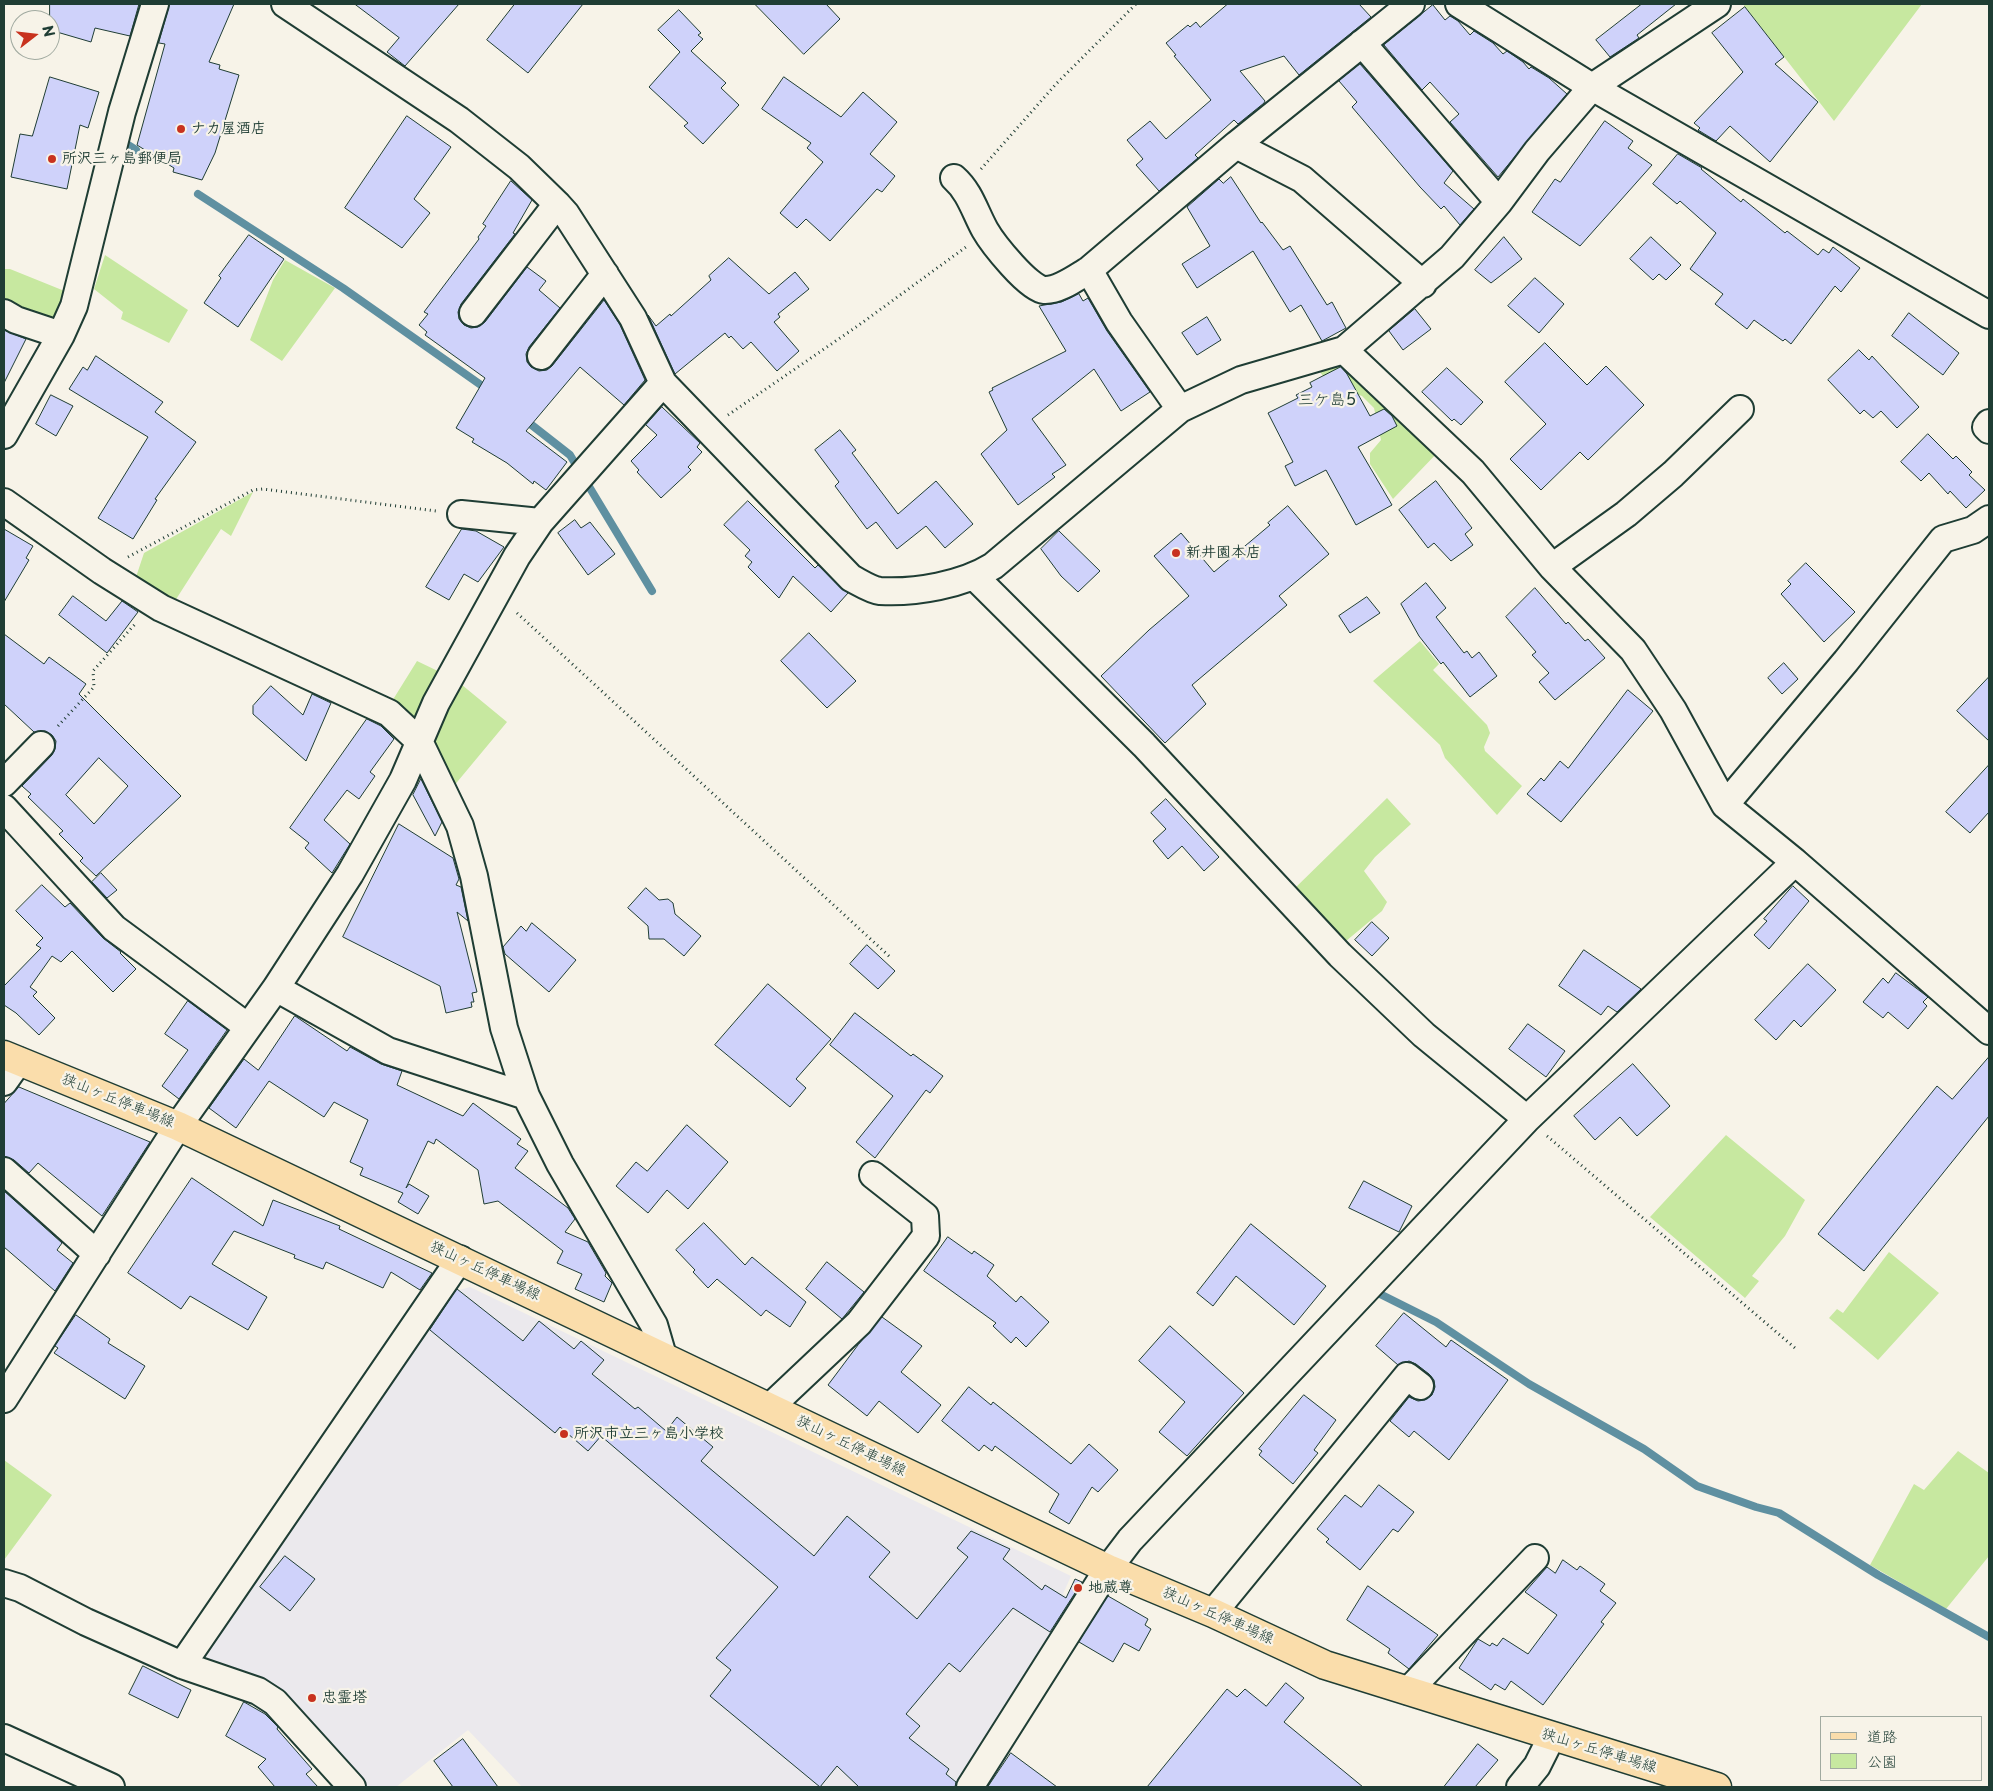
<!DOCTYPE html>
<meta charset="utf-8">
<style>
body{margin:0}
#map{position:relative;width:1993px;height:1791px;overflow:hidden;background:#f7f3e8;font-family:"Playpen Sans","Klee One",sans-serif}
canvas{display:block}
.frame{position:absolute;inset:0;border:5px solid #1f3d34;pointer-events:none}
.legend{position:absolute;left:1820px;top:1716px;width:162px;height:65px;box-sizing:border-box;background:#f7f3e8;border:1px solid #a1aaa0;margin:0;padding:6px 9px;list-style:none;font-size:15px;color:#1f3d34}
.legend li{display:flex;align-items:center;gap:10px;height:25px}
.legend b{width:25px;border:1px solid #a1aaa0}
.north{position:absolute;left:10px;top:10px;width:50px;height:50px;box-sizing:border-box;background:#f7f3e8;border:1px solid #a1aaa0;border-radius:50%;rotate:74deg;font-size:14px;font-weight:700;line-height:20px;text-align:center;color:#1f3d34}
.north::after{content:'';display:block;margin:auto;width:18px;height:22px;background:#c8321e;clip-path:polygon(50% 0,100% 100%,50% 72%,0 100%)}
</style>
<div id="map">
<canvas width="1993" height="1791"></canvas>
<div class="frame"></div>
<ul class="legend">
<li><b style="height:6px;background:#faddab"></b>道路</li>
<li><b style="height:14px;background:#c7e8a0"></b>公園</li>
</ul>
<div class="north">N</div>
</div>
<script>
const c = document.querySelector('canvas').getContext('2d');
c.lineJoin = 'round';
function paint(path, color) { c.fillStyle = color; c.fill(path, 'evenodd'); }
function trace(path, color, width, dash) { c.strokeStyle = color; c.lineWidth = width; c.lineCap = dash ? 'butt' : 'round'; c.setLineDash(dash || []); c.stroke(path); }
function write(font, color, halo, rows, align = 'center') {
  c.font = font + ' "Playpen Sans","Klee One",sans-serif'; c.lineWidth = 4.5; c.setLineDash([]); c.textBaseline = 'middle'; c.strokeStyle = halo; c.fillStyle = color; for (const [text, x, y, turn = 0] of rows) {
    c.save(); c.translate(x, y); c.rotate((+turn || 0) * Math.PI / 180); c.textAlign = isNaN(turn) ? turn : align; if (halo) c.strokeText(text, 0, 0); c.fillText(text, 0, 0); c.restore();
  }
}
paint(new Path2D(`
 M470,1287L1071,1576L1063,1594L1081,1605L960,1787H522L468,1730L396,1787H362L272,1685L205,1665L201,1651L452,1292Z`), '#ebe9ed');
paint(new Path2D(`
 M1743,4H1922L1834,121Z
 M105,255L188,310L169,343L121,319L123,312L94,289Z
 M285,260L335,288L282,361L250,340L273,280Z
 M4,269H10L67,292L50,328L4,309Z
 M1347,364L1440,450L1393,499L1370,464V453L1381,440L1374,408L1362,396L1329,384L1317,368V366Z
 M253,492L231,536L221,529L173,604L135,580L144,553Z
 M1420,641L1439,664L1433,670L1487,725L1490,733L1484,747L1485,751L1522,786L1497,815L1445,758L1440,745L1373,681Z
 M417,661L442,673L418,722L389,706Z
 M456,680L507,722L453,787L430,745Z
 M1387,798L1411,824L1375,857L1364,871L1387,902L1382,911L1346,941L1293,890Z
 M1726,1135L1805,1200L1785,1236L1752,1276L1759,1281L1745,1298L1650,1217Z
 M1889,1252L1939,1293L1878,1360L1829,1318L1837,1309L1843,1313Z
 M1958,1451L1989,1473V1556L1946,1609L1870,1565L1914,1484L1924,1490Z
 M4,1460L52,1495L4,1560Z`), '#c7e8a0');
trace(new Path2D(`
 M128,145L136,150
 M198,194L343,288L488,390
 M524,419L570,455L652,591
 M1380,1294L1436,1322L1529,1384L1644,1449L1697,1486L1756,1507L1779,1513L1878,1575L1989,1637`), '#5f90a1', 8);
const building = new Path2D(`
 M50,4H139L130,36L95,28L91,42L50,30Z
 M170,4H234L209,62L220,65L219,69L239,75L215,153L202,180L173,172L174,168L137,145L165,44L159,43Z
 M355,4H459L405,66L387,52L399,38Z
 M515,4H583L528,73L487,40Z
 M755,4H826L840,19L804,54Z
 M1228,4H1359L1371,17L1299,75L1284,56L1240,71L1265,101L1264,103L1238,124L1234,120L1195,155L1198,158L1159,191L1136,165L1143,159L1127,140L1150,121L1166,139L1211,100L1174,56L1176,55L1166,43L1188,25L1190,27L1196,22L1200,27Z
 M1642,4H1676L1637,35L1639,38L1610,57L1596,40Z
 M1433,5L1445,20L1450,16L1458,21L1470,35L1474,31L1493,43L1503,54L1507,51L1523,62L1529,69L1531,67L1549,78L1567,94L1498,177L1450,122L1459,114L1430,82L1422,90L1384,45Z
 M1745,7L1784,57L1775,64L1818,102L1770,162L1730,126L1716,141L1698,130L1700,128L1694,123L1743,72L1712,33Z
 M679,10L701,33L698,35L703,39L691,51L726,83L721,88L739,105L703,144L684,126L688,123L649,87L680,52L658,30Z
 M1360,64L1453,171L1444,183L1474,209L1460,225L1444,206L1441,209L1420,187L1352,107L1357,102L1339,81Z
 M50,77L99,92L88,128L80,125L67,189L11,177L20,134L32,136Z
 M784,77L841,117L863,92L897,122L870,154L895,176L882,192L877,189L830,241L806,219L797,228L780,213L823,162L807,148L811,143L762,109Z
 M407,116L451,147L414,199L430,213L402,248L345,208Z
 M1605,121L1633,141L1628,148L1652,165L1580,246L1532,212L1555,179L1560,182Z
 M1678,154L1702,168L1701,169L1741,202L1743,199L1785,233L1787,231L1818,255L1823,249L1829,253L1833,247L1860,268L1841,292L1835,286L1791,344L1785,339L1783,341L1754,320L1747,329L1715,304L1723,294L1690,269L1716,233L1680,201L1677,204L1653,184Z
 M1231,177L1261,223L1262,222L1283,250L1290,246L1327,305L1332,302L1346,328L1322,341L1301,305L1290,312L1253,251L1197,288L1182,264L1210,246L1187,207L1219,179L1223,183Z
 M511,181L532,200L513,233L515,234L461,304L458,312L459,319L464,325L471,328L478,327L485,322L527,267L546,281L539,290L560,308L529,347L526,354L527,362L531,367L539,371L547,370L552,366L604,300L620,325L645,380L624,405L580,367L526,431L567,462L546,490L534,481L533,484L507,463L472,442L474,439L456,428L485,378L425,335L427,332L419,325L428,314L424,312L479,239L478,237L486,226L483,224Z
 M249,235L284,259L238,327L204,303L221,278L219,276Z
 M1504,237L1522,259L1491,283L1475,270Z
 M1651,237L1681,265L1666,280L1659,274L1653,280L1630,259Z
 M729,258L769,294L795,272L809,289L778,314L780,317L774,322L799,351L777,371L751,342L743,349L731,336L729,338L725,333L675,374L648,315L656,326L670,314L671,316L711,280L709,276Z
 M1535,278L1564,304L1539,333L1508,306Z
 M1079,294L1083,301L1088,298L1107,331L1150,392L1121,411L1094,369L1032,419L1066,465L1052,474L1055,477L1018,505L981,454L1007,430L989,392L993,390L992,388L1066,351L1039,306L1061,302Z
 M1415,309L1431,329L1403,350L1389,331Z
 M1909,313L1959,353L1943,375L1892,336Z
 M1207,317L1221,340L1197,355L1182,333Z
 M4,330L26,339L4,383Z
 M1545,343L1587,385L1606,366L1644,405L1588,460L1580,452L1541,490L1510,459L1546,424L1505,382Z
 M1859,350L1869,360L1872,356L1919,407L1897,428L1881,411L1873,418L1864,410L1860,414L1828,380Z
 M96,356L163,402L155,412L196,442L155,499L157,500L133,539L98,518L148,437L69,389L83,367L87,370Z
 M1341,367L1347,374L1370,416L1384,409L1392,416L1397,426L1358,447L1392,505L1356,525L1326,470L1295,486L1285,466L1293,462L1268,413L1298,398L1296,395L1312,387L1310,383Z
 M1447,368L1483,402L1461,425L1454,419L1452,421L1422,392Z
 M51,395L73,406L56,436L36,424Z
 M662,407L700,443L697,447L702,452L688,467L691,470L661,498L637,472L639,470L631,461L657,435L646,425Z
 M840,430L856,450L852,453L898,514L936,481L973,524L945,548L926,526L897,549L876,522L867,529L835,486L839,482L815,450Z
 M1928,434L1953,459L1956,456L1972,472L1969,475L1985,490L1966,508L1950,491L1948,494L1929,473L1921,481L1901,462Z
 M1436,481L1472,528L1465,534L1473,545L1451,561L1434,543L1428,548L1399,510Z
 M748,501L815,568L818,565L848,593L831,612L793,576L779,598L748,567L752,562L745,556L750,550L724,525Z
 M1288,506L1329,554L1279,596L1287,605L1192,685L1206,704L1165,743L1101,676L1149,630L1189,596L1154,556L1181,533L1214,572L1270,525L1268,523Z
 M575,520L581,528L590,522L615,554L588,575L558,533Z
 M4,529L33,546L26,558L29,560L4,602Z
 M462,529L476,531L504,547L478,582L464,574L449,600L426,587Z
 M1059,531L1100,571L1078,592L1061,576L1041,549Z
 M1806,563L1855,612L1824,642L1781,594L1791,584L1788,581Z
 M1426,583L1446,608L1436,617L1464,653L1467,651L1472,658L1479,652L1497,676L1470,697L1443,662L1441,664L1419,636L1401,604Z
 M1535,588L1566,624L1568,622L1585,641L1588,639L1605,658L1555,700L1539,682L1549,673L1532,655L1536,652L1506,617Z
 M73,596L106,621L122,601L138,612L107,653L59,615Z
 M1367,597L1380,613L1350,633L1339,616Z
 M809,633L856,681L827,708L781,661Z
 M4,634L44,664L49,657L86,684L79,694L181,796L96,876L80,861L83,858L59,834L63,831L28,797L31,794L22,786L52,755L55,749L56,741L52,735L45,731L34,732L4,704ZM99,758L128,786L94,824L66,795Z
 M1784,663L1798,679L1782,694L1768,678Z
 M1989,677V741L1957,711Z
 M271,686L303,715L312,694L331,703L306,761L253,714V706Z
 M1628,690L1653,711L1561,822L1527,794L1541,778L1544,781L1560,761L1568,768Z
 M367,719L381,726L394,739L370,772L375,776L359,799L347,790L324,820L350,844L332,873L305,848L309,843L290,828Z
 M1989,765V812L1970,833L1946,812Z
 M421,779L442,822L435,836L413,795Z
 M1166,799L1219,857L1204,871L1182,846L1168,859L1153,841L1166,829L1151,813Z
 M399,824L453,858L459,879L456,885L461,887L468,921L457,912L477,992L472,993L474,1002H471L472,1007L446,1013L440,986L343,937Z
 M101,873L117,890L107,898L92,882Z
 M42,885L65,907L70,903L103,938L121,952L120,953L136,969L113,992L72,951L61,962L52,956L30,987L37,992L33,996L55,1018L39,1035L16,1013L4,1005V986L41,948L36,945L43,938L16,911Z
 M1793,886L1809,901L1769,949L1754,935L1767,921L1764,919Z
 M646,888L659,900L668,899L673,903L675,914L701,936L684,956L664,939H649L648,926L628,908Z
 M1372,922L1389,938L1372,956L1355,940Z
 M532,923L576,960L549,992L505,954L503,947L521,926L526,931Z
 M867,945L895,971L878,989L850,964Z
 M1584,950L1641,989L1617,1012L1608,1006L1601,1015L1559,986Z
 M1808,964L1836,990L1801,1027L1794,1020L1776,1040L1755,1020Z
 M1896,973L1928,997L1923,1002L1927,1006L1908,1029L1888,1012L1883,1018L1863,1002L1883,978L1888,983Z
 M768,984L831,1039L796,1079L806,1088L790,1107L715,1045Z
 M188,1001L227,1030L179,1099L162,1086L188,1050L165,1034Z
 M855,1013L911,1056L913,1054L943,1076L930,1093L926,1090L875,1158L856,1142L893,1096L830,1045Z
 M295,1016L347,1051L350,1047L381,1064L402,1071L397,1085L463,1116L473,1103L521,1139L517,1144L528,1151L515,1168L568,1208L575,1219L565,1232L588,1242L606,1273L605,1276L612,1283L604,1302L575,1289L582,1274L557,1263L563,1251L498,1201L484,1204L478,1170L436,1139L434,1144L428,1141L406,1188L409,1184L429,1196L418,1214L398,1202L403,1193L360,1175L363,1168L350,1162L368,1120L334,1102L324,1117L269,1081L236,1128L209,1108L244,1059L258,1070Z
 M1528,1024L1565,1051L1546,1077L1509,1049Z
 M1989,1057V1116L1864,1271L1818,1234L1937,1086L1952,1099Z
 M1633,1064L1670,1106L1637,1136L1620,1117L1595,1140L1574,1116Z
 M19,1087L150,1142L102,1216L38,1163L29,1173L14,1160L4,1156V1104Z
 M687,1125L728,1162L688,1209L667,1190L648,1213L616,1186L636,1162L647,1171Z
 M192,1178L263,1226L273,1200L340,1226L339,1229L432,1273L420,1290L391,1272L383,1288L326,1262L323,1269L294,1258L295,1255L234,1231L212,1264L267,1297L248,1330L190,1296L181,1309L128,1273Z
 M1364,1181L1412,1206L1399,1232L1349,1208Z
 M4,1191L62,1243L57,1250L73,1263L55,1291L4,1247Z
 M704,1223L745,1265L752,1257L806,1302L790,1327L766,1310L761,1316L717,1279L708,1288L693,1272L695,1270L676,1250Z
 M1251,1224L1326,1286L1294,1325L1236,1276L1213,1306L1197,1293Z
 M948,1237L972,1254L974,1251L994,1265L987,1276L1016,1302L1021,1296L1049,1322L1026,1347L1016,1337L1011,1343L993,1326L996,1323L924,1271Z
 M827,1262L864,1292L842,1319L806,1289Z
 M457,1289L523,1341L539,1321L574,1349L581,1341L604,1360L592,1374L635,1409L638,1407L666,1431L677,1417L713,1447L701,1461L814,1556L847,1516L890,1552L869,1577L917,1619L968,1557L957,1548L971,1531L1010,1549L1003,1559L1042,1590L1045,1585L1066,1598L1075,1579L1082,1582L1050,1632L1013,1608L960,1672L949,1663L906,1714L920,1726L909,1738L949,1769L946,1774L956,1782L955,1787H859L837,1766L820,1787L710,1696L731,1670L716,1658L778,1587L601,1436L588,1451L560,1427L555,1433L430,1330Z
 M1404,1313L1446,1347L1451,1340L1508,1380L1449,1460L1414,1431L1409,1437L1390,1421L1409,1397L1418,1401L1425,1400L1432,1395L1435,1387L1434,1380L1429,1374L1416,1364L1409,1361L1398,1365L1376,1346Z
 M76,1315L110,1339L108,1343L145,1366L125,1399L54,1353L58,1348L55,1346Z
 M882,1317L922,1346L901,1372L941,1405L918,1433L879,1401L867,1416L828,1385L858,1345Z
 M1170,1326L1244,1393L1187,1456L1159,1432L1185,1402L1139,1361Z
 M969,1387L991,1405L993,1402L1071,1464L1089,1444L1118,1470L1098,1492L1092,1487L1069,1524L1049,1512L1059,1494L995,1446L992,1451L984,1445L979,1451L942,1421Z
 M1304,1395L1336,1420L1314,1450L1318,1453L1293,1484L1259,1455L1262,1451L1259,1449Z
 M1379,1485L1414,1512L1398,1532L1393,1529L1360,1570L1326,1542L1329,1539L1317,1529L1345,1495L1361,1507Z
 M285,1556L315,1579L290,1611L260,1587Z
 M1563,1560L1577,1570L1580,1566L1605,1584L1600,1591L1616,1603L1601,1622L1604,1624L1543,1705L1511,1681L1505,1690L1495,1684L1491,1690L1459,1668L1478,1639L1490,1646L1492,1643L1497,1646L1503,1638L1528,1654L1557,1615L1525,1592L1547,1567L1555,1573Z
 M1368,1586L1438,1635L1409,1669L1388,1653L1390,1649L1347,1620Z
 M1108,1596L1148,1619L1145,1625L1151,1629L1139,1651L1124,1643L1113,1662L1079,1642Z
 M143,1666L191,1690L178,1718L129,1694Z
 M1286,1683L1304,1698L1284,1722L1363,1787H1147L1227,1689L1237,1697L1245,1689L1266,1706Z
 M244,1702L265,1714L278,1727L277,1729L312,1769L306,1774L318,1787H275L258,1767L266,1759L226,1736Z
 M463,1739L498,1787H453L434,1761Z
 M1478,1744L1498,1760L1475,1787H1444Z
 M1011,1753L1057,1787H988Z`);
paint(building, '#cfd2fa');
trace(building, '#1f3d34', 1);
const minor = new Path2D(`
 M285,4L459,120L519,167L557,204L566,214L633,318L663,383L851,578C859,582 871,590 880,591C916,593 962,585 993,566L1180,409L1241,380L1344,350L1452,257L1499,202L1537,151L1592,87L1717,4
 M1459,4L1592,87L1989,315
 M1362,43L1499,202
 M1236,145L1302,179L1423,284
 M954,178C970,192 975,212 985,230C993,244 1029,289 1044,290C1059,291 1077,277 1089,270L1119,322L1180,409
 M1089,270L1236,145L1411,4
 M4,313L16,320L61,335
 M473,313L557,204
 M1344,350L1473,472L1552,567L1633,650L1673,710L1725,805L1795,862L1989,1031
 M541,356L605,274
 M1989,423L1986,427L1989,430
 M4,435L61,335L74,306L122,112L155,4
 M4,502L102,571L161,608L389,713L419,741L460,826L474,876L504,1028L526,1096L560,1164L654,1325L663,1356
 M461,514L540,522
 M1552,567L1626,514L1673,474L1740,409
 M975,577L1144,745L1340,955L1424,1035L1527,1119
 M4,783L41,745
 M1725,805L1846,661L1943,539L1973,530L1989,519
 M4,808L114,928L248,1027
 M276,988L388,1051L526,1096
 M4,1082L19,1061
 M4,1171L97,1254
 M4,1399L178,1126L276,988L350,874L403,780L436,703L517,556L540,522L663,383
 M770,1407L859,1323L926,1236L925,1216L873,1175
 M4,1583L20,1588L86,1622L182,1665L258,1691L275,1702L352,1787
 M1213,1613L1407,1376L1420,1386
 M182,1665L460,1259
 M1408,1691L1535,1558
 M4,1738L111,1787
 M970,1787L1108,1569L1130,1540L1527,1119L1795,862
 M1520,1787L1537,1766L1552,1736`);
const major = new Path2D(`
 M4,1055L178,1126L1108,1569L1213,1613L1325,1665L1717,1787`);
trace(minor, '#1f3d34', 30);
trace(major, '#1f3d34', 31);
trace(new Path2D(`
 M981,169L1057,83L1136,4
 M728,415L859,325L966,247
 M128,557L253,490L263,489L436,511
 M517,613L890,957
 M58,726L94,687L93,671L136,623
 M1547,1136L1795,1348`), '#1f3d34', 3, [1, 4]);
trace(minor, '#f7f3e8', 26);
trace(major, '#faddab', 28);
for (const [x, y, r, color] of [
 [181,129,5,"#c8321e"],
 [52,159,5,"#c8321e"],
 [1176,553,5,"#c8321e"],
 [564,1434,5,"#c8321e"],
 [1078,1588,5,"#c8321e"],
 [312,1698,5,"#c8321e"]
]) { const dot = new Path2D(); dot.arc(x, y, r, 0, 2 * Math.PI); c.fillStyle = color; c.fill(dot); trace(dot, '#f7f3e8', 2); }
write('bold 15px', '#1f3d34', '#f7f3e8', [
 ["ナカ屋酒店",191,129],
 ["所沢三ヶ島郵便局",62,159],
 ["新井園本店",1186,553],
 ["所沢市立三ヶ島小学校",574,1434],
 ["地蔵尊",1088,1588],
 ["忠霊塔",322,1698]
], 'left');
write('15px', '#1f3d34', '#f7f3e8', [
 ["狭山ヶ丘停車場線",118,1101,22],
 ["狭山ヶ丘停車場線",485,1271,25],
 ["狭山ヶ丘停車場線",851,1446,26],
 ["狭山ヶ丘停車場線",1218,1616,24],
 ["狭山ヶ丘停車場線",1599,1751,17]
]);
write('16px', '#1f3d34', '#f7f3e8', [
 ["三ケ島5",1327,401]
]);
</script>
